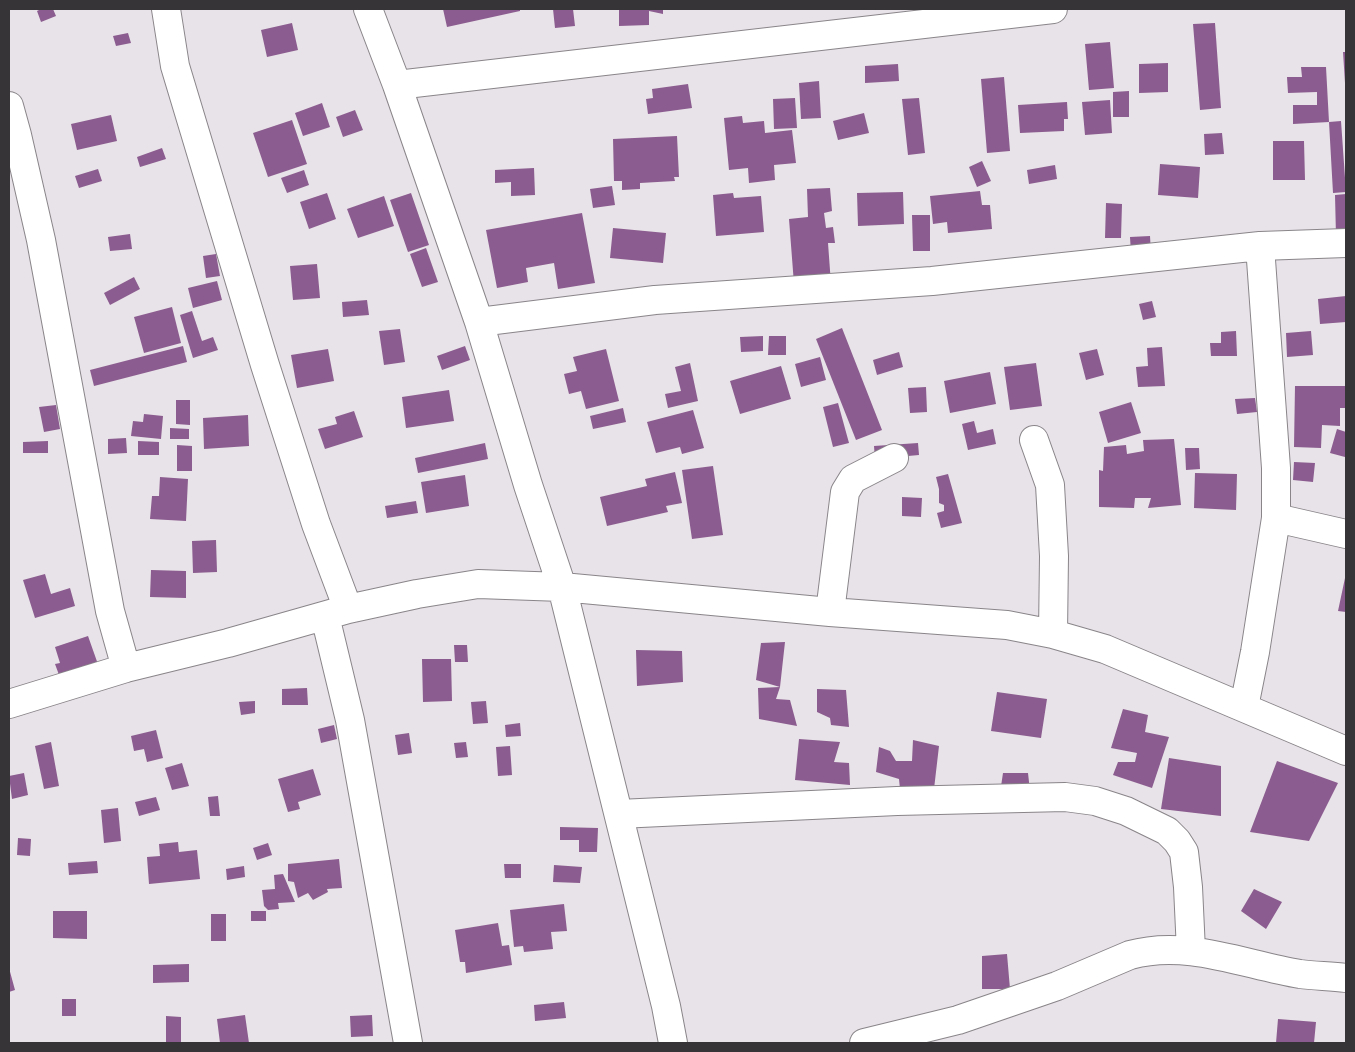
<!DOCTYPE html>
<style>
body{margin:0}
#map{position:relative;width:1355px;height:1052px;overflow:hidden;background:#e8e3e8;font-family:"Varela Round",sans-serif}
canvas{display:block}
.frame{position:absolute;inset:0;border:10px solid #363436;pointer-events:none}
</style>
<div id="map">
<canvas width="1355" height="1052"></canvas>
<div class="frame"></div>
</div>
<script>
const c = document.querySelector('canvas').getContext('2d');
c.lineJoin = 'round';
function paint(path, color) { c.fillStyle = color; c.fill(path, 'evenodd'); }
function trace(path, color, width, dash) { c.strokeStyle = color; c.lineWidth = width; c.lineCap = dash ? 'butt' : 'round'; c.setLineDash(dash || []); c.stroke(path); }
paint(new Path2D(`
 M41,9H53L56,16L41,22L37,11Z
 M443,9H520V11L447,27Z
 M553,9H573L575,26L555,28Z
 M619,9H663V14L649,11V25L619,26Z
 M292,23L298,50L267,57L261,30Z
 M1215,23L1221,108L1200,110L1193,24Z
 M128,33L131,43L116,46L113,36Z
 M1110,42L1114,88L1089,90L1085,44Z
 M1343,52H1346V82L1345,83Z
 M1168,63V92L1139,93V64Z
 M898,64L899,81L865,83V66Z
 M1301,67H1326L1329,122L1293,124V105H1317V92L1288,93L1287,77H1302Z
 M1004,77L1010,151L987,153L981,79Z
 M819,81L821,118L801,119L799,83Z
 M688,84L692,108L648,114L646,99L653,98L652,89Z
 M1129,91V117H1113V92Z
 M795,98L797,128L774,129L773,99Z
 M919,98L925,153L908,155L902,99Z
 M1110,100L1112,133L1085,135L1082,102Z
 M1067,102L1068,119H1064V131L1020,133L1018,105Z
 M322,103L330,127L303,136L295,113Z
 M355,110L363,130L343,137L336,117Z
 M864,113L869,133L838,140L833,121Z
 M111,115L117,141L77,150L71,124Z
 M742,116L743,123L764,121L765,133L792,130L796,163L774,165L775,180L749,183L748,168L729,170L724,118Z
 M292,120L307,164L268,177L253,133Z
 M1341,121L1346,192L1333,193L1329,122Z
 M1222,133L1224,154L1205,155L1204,134Z
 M677,136L679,177H674L675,181L640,183V189L622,190V181H614L613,139Z
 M1273,141H1304L1305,180H1273Z
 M162,148L166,159L140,167L137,157Z
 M982,161L991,181L977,187L969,167Z
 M1160,164L1200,167L1198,198L1158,195Z
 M1055,165L1057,179L1029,184L1027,170Z
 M534,168L535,195L511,196V182L495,183V170Z
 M98,169L102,181L79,188L75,176Z
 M304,170L309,185L287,193L281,178Z
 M612,186L615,205L593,208L590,189Z
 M830,188L832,211L824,213L826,228L833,227L835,243H828L831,284H794L789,219L808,217L807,189Z
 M980,191L982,205H990L992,229L948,233L947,222L933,224L930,196Z
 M903,192L904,224L858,226L857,193Z
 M327,193L336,219L309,229L300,202Z
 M411,193L429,245L408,252L390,200Z
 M733,193L734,198L761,196L764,232L716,236L713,195Z
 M1346,194V235L1336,236L1335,195Z
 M384,196L394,226L358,238L347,209Z
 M1106,203L1122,204L1121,238H1105Z
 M582,213L595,283L558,289L554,263L526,268L528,282L497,288L486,230Z
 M912,215H930V251H913Z
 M613,228L666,233L663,263L610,258Z
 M130,234L132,249L110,251L108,237Z
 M1150,236L1151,253H1131L1130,237Z
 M426,248L438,282L422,287L410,254Z
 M216,254L220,276L206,278L203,256Z
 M317,264L320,298L293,300L290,266Z
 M134,277L140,289L110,305L104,293Z
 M217,281L222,300L193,308L188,288Z
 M1346,296V322L1320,324L1318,299Z
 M367,300L369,315L343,317L342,302Z
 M1152,301L1156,317L1143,320L1139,304Z
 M172,307L181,343L144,353L134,317Z
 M192,311L202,341L213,337L218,350L193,358L180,315Z
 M842,328L882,430L856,440L816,339Z
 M400,329L405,362L384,365L379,331Z
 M1236,331L1237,356H1211L1210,343H1221V332Z
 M1311,331L1313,355L1287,357L1286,333Z
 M763,336V351L741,352L740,337Z
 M769,336H786V355H768Z
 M183,346L187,362L94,386L90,370Z
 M465,346L470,360L442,370L437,356Z
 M1162,347L1165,386L1138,387L1136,367L1148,366L1147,348Z
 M328,349L334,381L297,388L291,355Z
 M606,349L619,401L586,409L581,391L569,394L564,374L577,371L573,357Z
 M1097,349L1104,375L1086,380L1079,353Z
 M899,352L903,367L877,375L873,360Z
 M820,357L826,380L801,387L795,364Z
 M690,363L698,401L668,408L665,394L681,391L675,367Z
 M1036,363L1042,406L1010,410L1004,367Z
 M781,366L791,399L740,414L730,381Z
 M990,372L996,404L950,413L944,381Z
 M1295,386H1346V408H1340V426L1322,425L1321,448L1294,447Z
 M926,387L927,412L910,413L908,388Z
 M449,390L454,421L406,428L402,397Z
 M1255,398L1257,412L1237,414L1235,399Z
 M176,400H190V425L176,424Z
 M1131,402L1141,433L1108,443L1099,412Z
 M838,403L849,443L833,447L823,407Z
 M56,405L60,429L44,432L39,407Z
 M623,408L626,422L593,429L590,416Z
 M693,410L704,448L682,454L680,447L656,453L647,422Z
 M354,411L363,437L325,449L318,429L337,424L335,417Z
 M144,414L163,416L161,439L131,436L133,421L143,422Z
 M248,415L249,446L204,449L203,418Z
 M974,421L977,433L993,429L996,444L968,450L962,424Z
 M170,428L189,429V439H170Z
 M1337,429L1346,432L1345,457L1330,453Z
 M126,438L127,453L108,454V439Z
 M1174,439L1181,505L1148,508L1151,498H1135L1134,508L1099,507V470L1103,471L1104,447L1126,445L1127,454L1144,451L1143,440Z
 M48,441V453H23V442Z
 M138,441L159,442V455H138Z
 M485,443L488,459L418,473L415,458Z
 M918,443L919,455L875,459L874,446Z
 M177,445L192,446V471H177Z
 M1185,448H1199L1200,469L1186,470Z
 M1294,462L1315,463L1313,482L1293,480Z
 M713,466L723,535L692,539L682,470Z
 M675,472L682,503L666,506L668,512L607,526L600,497L647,486L645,479Z
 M1195,473L1237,474L1236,510L1194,508Z
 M948,474L962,523L941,528L937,513L944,511V505L939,503V489L936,477Z
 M465,475L469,506L426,513L421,482Z
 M160,477L188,479L186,521L150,519L152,496H159Z
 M902,497L922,498L921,517L902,516Z
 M416,501L418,513L387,518L385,506Z
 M216,540L217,572L193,573L192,541Z
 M151,570L186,571V598L150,597Z
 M45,574L51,594L70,588L75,606L35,618L23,580Z
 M1345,578H1346V612L1338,611Z
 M88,636L100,670L62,683L55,664L60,663L55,647Z
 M785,642L780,687L776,699L790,700L797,726L759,719L758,688L780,687L756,680L761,643Z
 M454,645H467L468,662H455Z
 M636,650L682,651L683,682L637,686Z
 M422,659H451L452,701L423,702Z
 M307,688L308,705H282V689Z
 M817,689L846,690L849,727L831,725L830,718L817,712Z
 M997,692L1047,699L1041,738L991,731Z
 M255,701V713L241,715L239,702Z
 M486,701L488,723L473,724L471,702Z
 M1123,709L1148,715L1145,732L1169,737L1152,788L1113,775L1118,762H1135L1137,753L1111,748Z
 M520,723L521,736L506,737L505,725Z
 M334,725L337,739L321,743L318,729Z
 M156,730L163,758L147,762L144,749L134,751L131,736Z
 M409,733L412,753L398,755L395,735Z
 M799,739L840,742L834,762L849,763L850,785L795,780Z
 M913,740L939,746L934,789H900L899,779L876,772L879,747L890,751L896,761H912Z
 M51,742L59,786L44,789L35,746Z
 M466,742L468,757L456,758L454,743Z
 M510,746L512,775L498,776L496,747Z
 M1169,758L1221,766V816L1161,809Z
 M1277,761L1338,783L1309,841L1250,832Z
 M182,763L189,786L172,790L165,768Z
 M313,769L321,795L298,802L300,809L288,812L278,779Z
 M24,773L28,795L12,799L9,776Z
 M1003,773H1028L1030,791L1000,793Z
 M218,796L220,816H210L208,797Z
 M156,797L160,810L139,816L135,802Z
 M118,808L121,841L104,843L101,810Z
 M560,827L598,828L597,852H579V840H560Z
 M18,838L31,839L30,856L17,855Z
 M178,842L179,852L197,850L200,879L149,884L147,857L160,856L159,844Z
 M268,843L272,855L257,860L253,848Z
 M339,859L342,888L327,889L328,892L313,900L308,893L298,898L294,882L288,881V864Z
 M97,861L98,873L69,875L68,863Z
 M504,864H521V878H505Z
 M554,865L582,867L580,883L553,882Z
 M244,866L245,877L227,880L226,869Z
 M283,874L295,902L278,903L279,909L268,910L264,906L262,890L275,889L274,875Z
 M1254,889L1282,902L1266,929L1241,911Z
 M564,904L567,931L551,932L553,949L524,952L523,946L514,947L510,910Z
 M53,911H87V939L53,938Z
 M251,911H266V921H251Z
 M211,914H226V941H211Z
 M498,923L502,946L509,945L512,965L466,973L465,962H460L455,930Z
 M1007,954L1010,989H982V956Z
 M189,964V982L153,983V965Z
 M9,968L15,990L9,992Z
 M62,999H76V1016H62Z
 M564,1002L566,1018L535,1021L534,1005Z
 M245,1015L249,1043H220L217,1019Z
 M372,1015L373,1036L351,1037L350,1016Z
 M166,1016L181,1017V1043H166Z
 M1278,1019L1316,1022L1314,1043H1276Z`), '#8b5c8f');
const minor = new Path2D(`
 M166,9L175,66L265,365L316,524L348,609
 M368,9L397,85L479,322L528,485L562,587L666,1006L673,1043
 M397,85L1053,9
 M9,106L17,135L41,240L110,611L126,668
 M479,322L655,300L932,281L1260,246L1346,243
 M1034,440L1050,485L1054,556L1053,634
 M1276,518L1346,534
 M830,612L845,492L853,479L894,458
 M325,616L350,720L408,1043
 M9,704L126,668L228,643L348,609L417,594L478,584L562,587L830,612L1007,625L1053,634L1105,649L1346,751
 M1244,707L1255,652L1276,518V468L1260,246
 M619,814L897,801L1065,797L1095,801L1126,811L1167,831L1177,841L1184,852L1188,887L1191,951
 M864,1043L958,1020L1057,986L1130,955C1187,939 1245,965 1300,974C1315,976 1331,976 1346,978`);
trace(minor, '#898589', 30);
trace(minor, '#fff', 28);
</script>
